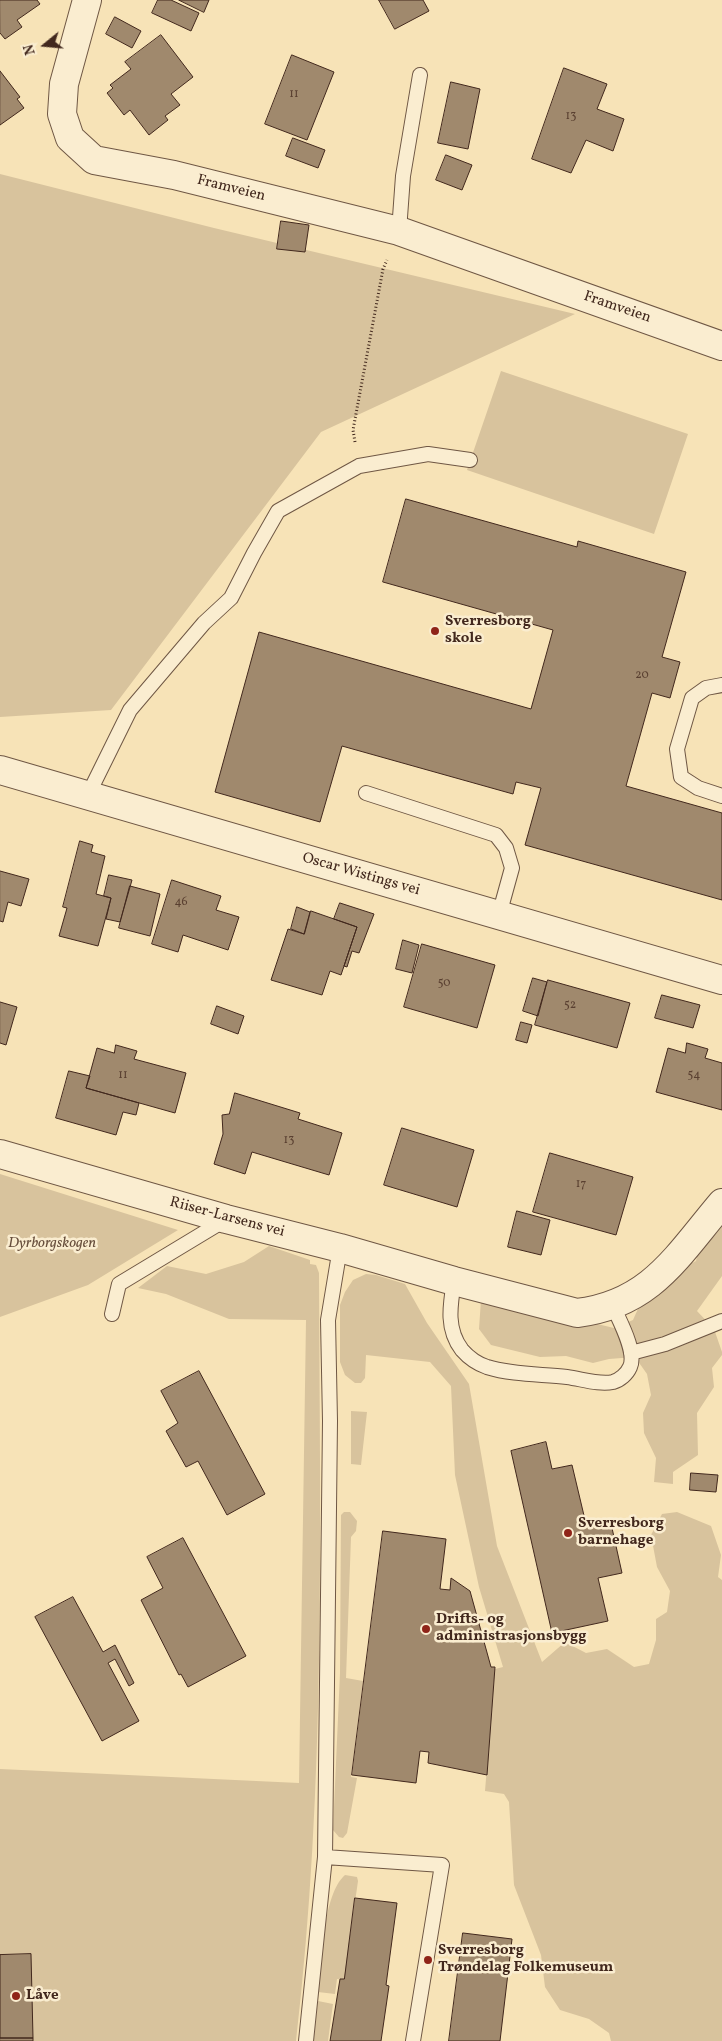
<!DOCTYPE html>
<meta charset="utf-8">
<style>
body{margin:0}
#map{position:relative;width:722px;height:2041px;overflow:hidden;background:#f7e3b7;font-family:Vollkorn,serif}
canvas{display:block}
.north{position:absolute;left:20px;top:20px;width:50px;height:50px;-webkit-text-stroke:4px #faedd0;paint-order:stroke;rotate:253deg;font-size:14px;font-weight:700;line-height:20px;text-align:center;color:#42281d}
.north::after{content:'';display:block;margin:auto;width:18px;height:22px;background:#42281d;clip-path:polygon(50% 0,100% 100%,50% 72%,0 100%)}
</style>
<div id="map">
<canvas width="722" height="2041"></canvas>
<div class="north">N</div>
</div>
<script>
const c = document.querySelector('canvas').getContext('2d');
c.lineJoin = 'round';
function paint(path, color) { c.fillStyle = color; c.fill(path, 'evenodd'); }
function trace(path, color, width, dash) { c.strokeStyle = color; c.lineWidth = width; c.lineCap = dash ? 'butt' : 'round'; c.setLineDash(dash || []); c.stroke(path); }
function write(font, color, halo, rows, align = 'center') {
  c.font = font + ' Vollkorn,serif'; c.lineWidth = 5; c.setLineDash([]); c.textBaseline = 'middle'; c.strokeStyle = halo; c.fillStyle = color; for (const [text, x, y, turn = 0] of rows) {
    c.save(); c.translate(x, y); c.rotate((+turn || 0) * Math.PI / 180); c.textAlign = isNaN(turn) ? turn : align; if (halo) c.strokeText(text, 0, 0); c.fillText(text, 0, 0); c.restore();
  }
}
paint(new Path2D(`
 M0,174L214,228L575,314L321,432L111,710L0,717Z
 M501,371L688,434L654,534L467,470Z
 M0,1174L178,1230L88,1285L0,1317Z
 M722,1220V1276L697,1311L714,1329L722,1352V1355L712,1368L714,1387L697,1413L698,1455L673,1472V1484L654,1482L656,1458L644,1433L643,1413L651,1395L647,1374L635,1357L609,1359L593,1363L566,1356L540,1357L491,1345L479,1329L481,1300L539,1310L555,1322L579,1326L593,1323L614,1328L633,1320L645,1293L660,1281L696,1261L702,1235Z
 M269,1246L310,1260V1264L316,1265L319,1273C320,1529 326,1786 296,2041H32L30,1955H0V1769L299,1783L306,1320L229,1319L166,1294L138,1288L167,1266L206,1274L244,1262Z
 M366,1274L376,1275L405,1284L427,1323L469,1384L497,1546L542,1662L565,1642L586,1653L607,1649L634,1667L649,1664L656,1640V1619L667,1612L670,1591L657,1567L651,1535L662,1514L677,1512L711,1526L721,1555L718,1577L722,1580V2041H611L609,2033L589,2019L560,2010L545,1987L541,1955L514,1885L509,1802L504,1794L485,1791L495,1669L503,1667L479,1587L455,1475L451,1386L430,1362L366,1355L365,1378L361,1383H355L345,1375L340,1362V1305L345,1292L353,1280Z
 M351,1411L367,1412L361,1465L351,1464Z
 M344,1512H350L357,1521L356,1531L351,1537L346,1678L363,1681L351,1777L357,1778L347,1833L343,1838L339,1837L333,1830L340,1673L341,1515Z
 M345,1875L357,1877L358,1881L344,1979H337L335,1994L318,1992C321,1963 323,1894 345,1875Z
 M318,2001L333,2004L328,2041H313Z`), '#d8c39d');
const building = new Path2D(`
 M0,0H37L40,4L17,20L22,27L5,39L0,33Z
 M158,0H171L199,13L191,31L152,13Z
 M179,0H209L204,12Z
 M379,0H423L429,11L395,29Z
 M115,17L141,31L132,48L106,34Z
 M161,35L193,77L171,94L180,105L165,116L168,120L149,135L130,110L124,115L107,93L113,88L110,85L131,69L125,62Z
 M292,55L334,72L307,140L265,124Z
 M564,68L607,84L597,109L624,119L613,151L586,140L571,173L532,159Z
 M0,71L20,97L17,99L24,108L0,125Z
 M451,82L480,89L468,149L438,143Z
 M293,138L325,150L318,168L286,156Z
 M446,155L472,165L462,190L436,180Z
 M281,221L309,225L305,252L277,249Z
 M406,499L577,547L578,541L686,572L662,657L680,662L670,698L652,693L626,786L722,813V900L525,845L541,788L516,782L513,794L342,746L320,822L215,792L259,632L531,709L553,630L383,582Z
 M80,841L93,845L91,852L105,856L96,894L111,898L98,946L59,936L67,908L63,907Z
 M0,871L29,879L21,906L8,902L3,922L0,921Z
 M109,875L132,880L120,922L106,919L111,898L104,896Z
 M172,880L221,896L216,910L239,917L228,950L183,935L178,952L152,944Z
 M130,886L160,894L150,936L119,928Z
 M340,903L374,914L359,953L352,951L347,967L344,966L357,927L334,919Z
 M297,907L310,912L304,934L291,929Z
 M311,911L357,927L341,975L330,971L322,995L271,980L288,929L304,934Z
 M403,940L419,945L412,973L396,969Z
 M422,944L495,965L477,1028L404,1007Z
 M533,978L547,982L538,1016L523,1011Z
 M548,980L630,1003L617,1048L535,1025Z
 M662,995L700,1005L693,1028L655,1018Z
 M0,1002L17,1007L6,1045L0,1043Z
 M217,1006L244,1016L238,1034L211,1024Z
 M521,1022L532,1025L527,1043L516,1040Z
 M687,1043L708,1049L705,1058L722,1063V1110L656,1092L668,1048L685,1053Z
 M116,1045L137,1051L134,1059L186,1073L175,1113L86,1088L97,1048L114,1053Z
 M69,1071L90,1076L86,1088L139,1103L136,1115L123,1112L116,1135L56,1118Z
 M235,1093L300,1113L298,1119L342,1133L329,1175L252,1152L245,1174L214,1164L223,1134L222,1115L229,1114Z
 M402,1128L474,1150L457,1207L384,1185Z
 M550,1153L633,1177L616,1235L533,1212Z
 M517,1211L550,1220L541,1255L508,1247Z
 M199,1371L265,1494L227,1515L198,1461L186,1467L166,1431L178,1423L161,1391Z
 M546,1442L552,1469L572,1465L586,1524L610,1519L622,1573L598,1578L608,1621L552,1633L511,1451Z
 M691,1473L718,1475L716,1492L690,1490Z
 M383,1531L446,1539L440,1589L450,1590L451,1578L470,1591L491,1667H495L487,1775L428,1763L429,1752L420,1751L416,1783L352,1775Z
 M183,1538L246,1656L188,1687L181,1674L179,1675L141,1600L163,1588L147,1557Z
 M73,1597L103,1652L115,1645L134,1683L129,1686L115,1659L108,1663L139,1721L102,1741L35,1617Z
 M355,1898L397,1903L386,1985L389,1986L381,2041H330L340,1979H344Z
 M463,1933L512,1939L500,2041H449Z
 M31,1954L33,2038H0V1955Z
 M0,2038H33V2041H0Z`);
paint(building, '#a0896d');
trace(building, '#42281d', 1);
const service = new Path2D(`
 M399,231L403,176L420,75
 M722,685L706,688L692,698L677,749L681,777L698,788L722,796
 M366,793L496,835L506,848L512,868L499,915
 M88,795L130,710L204,623L231,598L254,553L278,511L359,466L428,454L470,460
 M454,1281C450,1306 446,1329 462,1350C469,1358 478,1364 487,1367C513,1375 541,1374 567,1377C582,1379 599,1385 613,1382C620,1380 627,1374 630,1367C637,1352 619,1320 613,1306
 M112,1314L119,1284L225,1220
 M631,1353L665,1344L722,1321
 M325,1857L442,1865L413,2041
 M306,2041L325,1857L330,1421L328,1320L340,1248`);
const minor = new Path2D(`
 M87,0L64,84L62,114L70,138L94,160L174,175L399,231L722,346
 M0,770L722,980
 M0,1154L226,1219L340,1248L454,1281L577,1313C651,1304 677,1256 722,1203`);
trace(service, '#6f5744', 16);
trace(minor, '#6f5744', 30);
trace(new Path2D(`
 M355,442L353,430L383,269L387,260`), '#42281d', 3, [1, 2.5]);
trace(service, '#faedd0', 14);
trace(minor, '#faedd0', 28);
for (const [x, y, r, color] of [
 [435,631,5,"#8f2418"],
 [568,1533,5,"#8f2418"],
 [426,1629,5,"#8f2418"],
 [428,1960,5,"#8f2418"],
 [16,1996,5,"#8f2418"]
]) { const dot = new Path2D(); dot.arc(x, y, r, 0, 2 * Math.PI); c.fillStyle = color; c.fill(dot); trace(dot, '#faedd0', 2); }
write('12px', '#5a4031', null, [
 ["11",294,95],
 ["13",571,117],
 ["20",642,676],
 ["46",181,903],
 ["50",444,984],
 ["52",570,1006],
 ["11",123,1076],
 ["54",694,1076],
 ["13",289,1141],
 ["17",581,1185]
]);
write('15px', '#42281d', '#faedd0', [
 ["Framveien",231,189,14],
 ["Framveien",617,308,19],
 ["Oscar Wistings vei",361,875,16],
 ["Riiser-Larsens vei",227,1218,15]
]);
write('bold 15px', '#42281d', '#faedd0', [
 ["Sverresborg",445,622],
 ["skole",445,639],
 ["Sverresborg",578,1524],
 ["barnehage",578,1541],
 ["Drifts- og",436,1620],
 ["administrasjonsbygg",436,1637],
 ["Sverresborg",438,1951],
 ["Trøndelag Folkemuseum",438,1968],
 ["Låve",26,1996]
], 'left');
write('italic 15px', '#684f3d', '#faedd0', [
 ["Dyrborgskogen",52,1244]
]);
</script>
